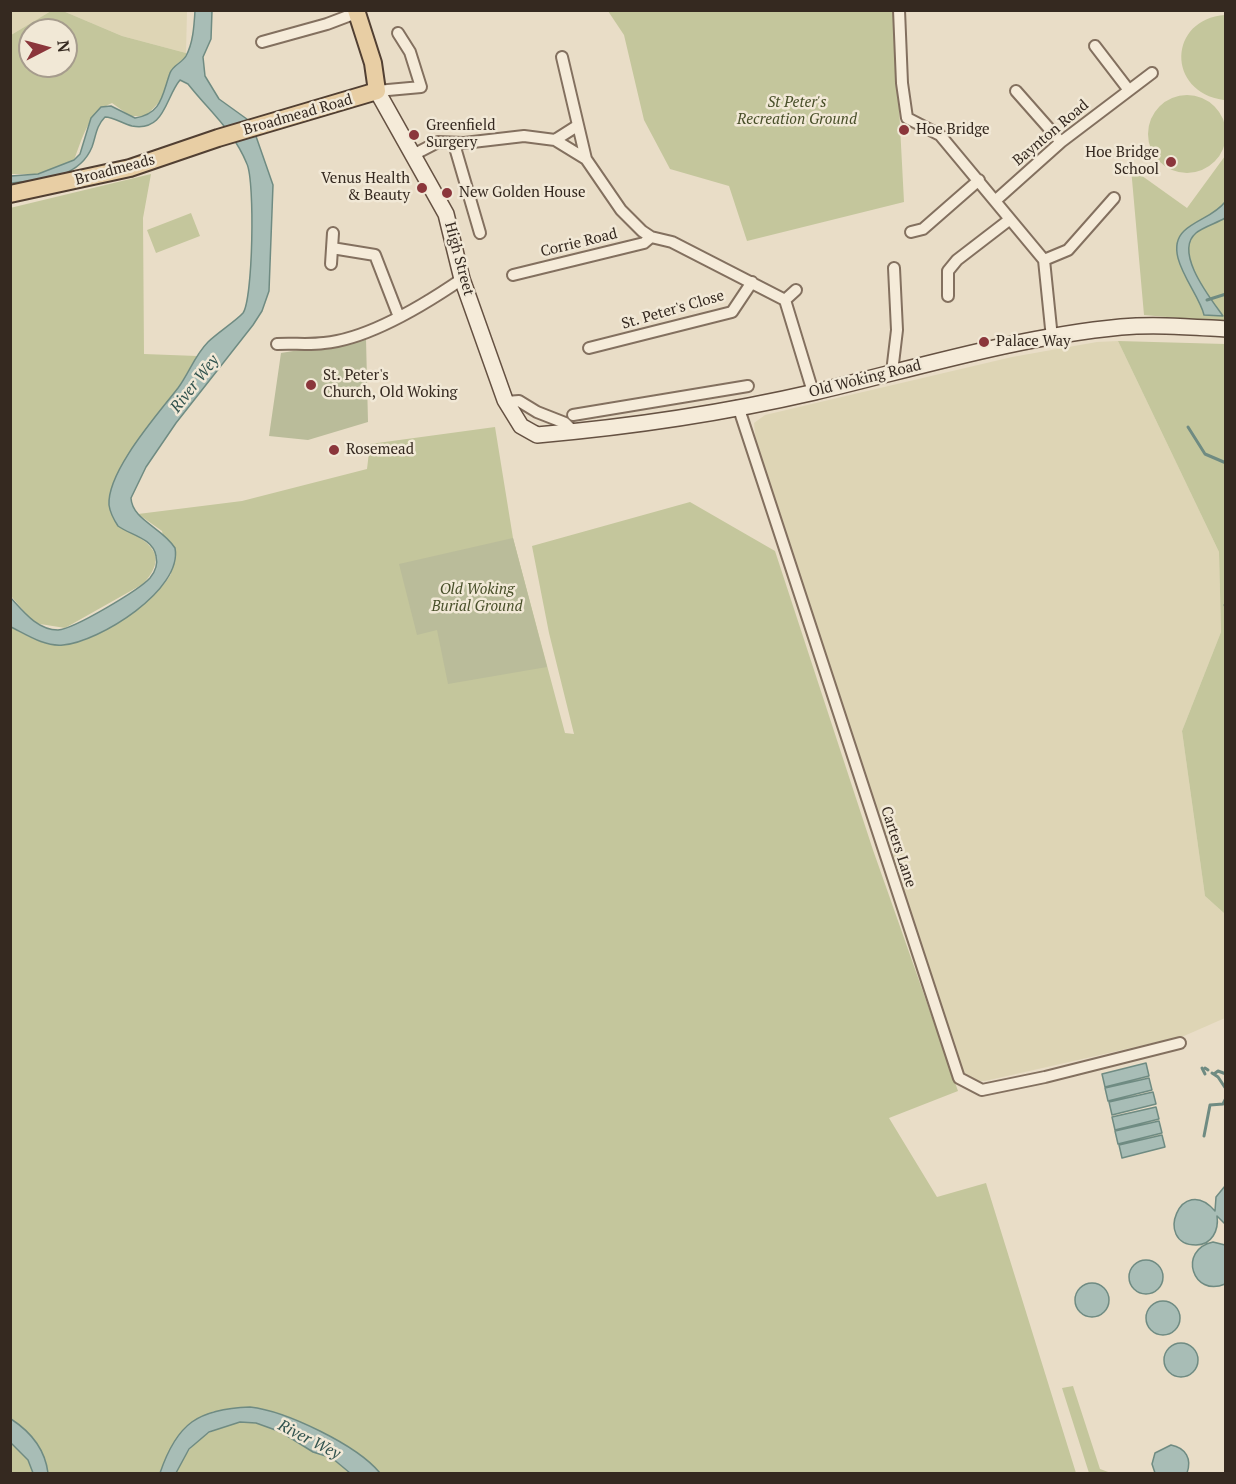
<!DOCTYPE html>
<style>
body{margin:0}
#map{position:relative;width:1236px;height:1484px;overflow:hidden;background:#e9ddc7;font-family:"PT Serif",serif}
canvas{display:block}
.frame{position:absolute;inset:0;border:12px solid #352920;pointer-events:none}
.north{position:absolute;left:18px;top:18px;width:60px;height:60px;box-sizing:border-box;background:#f1e8d6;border:2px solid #a69c8d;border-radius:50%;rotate:84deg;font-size:16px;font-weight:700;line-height:24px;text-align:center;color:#352920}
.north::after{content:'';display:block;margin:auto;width:21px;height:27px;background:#8b363b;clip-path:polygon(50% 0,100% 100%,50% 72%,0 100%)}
</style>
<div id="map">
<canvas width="1236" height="1484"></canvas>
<div class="frame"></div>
<div class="north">N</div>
</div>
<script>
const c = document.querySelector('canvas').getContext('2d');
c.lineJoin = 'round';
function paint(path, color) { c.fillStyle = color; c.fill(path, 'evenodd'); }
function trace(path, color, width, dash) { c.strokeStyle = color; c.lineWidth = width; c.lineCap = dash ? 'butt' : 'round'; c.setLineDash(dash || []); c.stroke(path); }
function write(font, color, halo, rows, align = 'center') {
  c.font = font + ' "PT Serif",serif'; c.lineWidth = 5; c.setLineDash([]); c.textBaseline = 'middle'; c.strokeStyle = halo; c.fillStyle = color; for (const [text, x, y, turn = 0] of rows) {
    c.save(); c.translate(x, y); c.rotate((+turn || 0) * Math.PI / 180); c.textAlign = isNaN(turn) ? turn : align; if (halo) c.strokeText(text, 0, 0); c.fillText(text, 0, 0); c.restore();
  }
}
paint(new Path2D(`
 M11,11H51L11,35Z
 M63,11H187L186,53L122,36Z
 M1118,341L1219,552L1221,632L1182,731L1205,896L1225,914V1018L1184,1036L985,1081H973L963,1073L883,837L756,443L754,423L765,415L1012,357L1097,342Z`), '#ded5b5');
paint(new Path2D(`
 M51,11H63L122,36L186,53V57L177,64L162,99L146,116H130L112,103C88,113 83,137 74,160L38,174H11V35ZM30,30H66V66H30Z
 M608,11H894L904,202L747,241L729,186L670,169L644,120L624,35Z
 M1225,15L1226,99L1224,100C1166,92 1168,19 1225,15Z
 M1148 134a39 39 0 1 1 78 0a39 39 0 1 1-78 0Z
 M1225,156V322L1144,315L1131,168L1187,208Z
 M151,174L143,218L144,354L197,356L178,388L118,526C146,540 172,553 143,584L65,628L34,623L11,596L10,208Z
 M191,213L200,236L156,253L147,230Z
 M1118,341L1225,344V914L1205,896L1182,731L1221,632L1219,552Z
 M495,427L513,538L565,733L574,734L549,633L532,546L690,502L775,551L873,850L958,1091L889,1118L937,1197L986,1183L1076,1473H380L373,1466L342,1443L214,1411L192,1422L162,1473H48C46,1456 25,1428 10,1419V626C22,634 43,645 57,645C91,648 155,602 171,574L162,531L138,514L242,501L367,469L370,444Z
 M1073,1386L1100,1469L1111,1473H1089L1062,1388Z
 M240,1422L256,1423L282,1432L313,1452L332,1458L350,1473L176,1474C187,1444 210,1427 240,1422Z
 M10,1443L28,1460L33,1473H11Z`), '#c4c69c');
paint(new Path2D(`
 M366,339L368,422L308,440L269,436L281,353Z
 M513,538L547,667L448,684L437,630L417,635L399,564Z`), '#babc9a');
const water = new Path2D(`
 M195,11H212L211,39L203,57L205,76L219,99L251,122L273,185L269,291L262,311L253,325L176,423L146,467L131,498C132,520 163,528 175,548C183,590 99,642 63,645C45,647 27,635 11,627L10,597C23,611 37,630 58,630C74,629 139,590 150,578C155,572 158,564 156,556C153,538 130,535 118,526C114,520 110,512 109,505C107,471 158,414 178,388C189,373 195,355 208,342C216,334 237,320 243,313C253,299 255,182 247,164C233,130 210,112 188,84L180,80C165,98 165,132 132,126C123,124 114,117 105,117C96,126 96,136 92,147C79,179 41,180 11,183V176L38,174L74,160L80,154L91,118L101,107L111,106L135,118C162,114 162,95 170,73C173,65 182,63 186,56C193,43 194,27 195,11Z
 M1225,202V218C1217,223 1203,227 1196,233C1173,252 1211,299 1223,316L1204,315C1199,292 1161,253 1184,231C1197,219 1214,216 1225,202Z
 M1146,1063L1149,1076L1105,1087L1102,1074Z
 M1149,1078L1152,1090L1108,1101L1105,1088Z
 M1153,1092L1156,1104L1112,1115L1109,1102Z
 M1156,1107L1159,1119L1115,1130L1112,1117Z
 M1159,1121L1162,1133L1118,1144L1115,1131Z
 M1162,1135L1165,1147L1122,1158L1119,1145Z
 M1225,1186V1224L1217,1216C1219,1230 1212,1245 1196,1245C1153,1245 1181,1172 1215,1211L1216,1197Z
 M1213,1242L1225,1245V1284C1193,1298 1177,1250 1213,1242Z
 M1129 1277a17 17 0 1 1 34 0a17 17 0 1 1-34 0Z
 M1075 1300a17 17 0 1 1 34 0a17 17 0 1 1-34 0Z
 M1146 1318a17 17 0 1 1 34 0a17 17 0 1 1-34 0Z
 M1164 1360a17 17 0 1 1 34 0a17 17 0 1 1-34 0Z
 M250,1407C286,1411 357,1445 380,1473H350L332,1458L313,1452L281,1432L256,1423L240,1422L209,1432L189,1449L176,1473H160C177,1423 198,1409 250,1407Z
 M11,1419C31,1432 45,1449 48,1473H33L28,1460L11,1443Z
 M1171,1445C1186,1448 1192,1459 1187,1473H1155L1152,1464L1155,1453Z`);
paint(water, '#a8bdb6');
trace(water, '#6f8b82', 1.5);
trace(new Path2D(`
 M1207,300L1226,294
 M1188,427L1205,454L1226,463
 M1225,605H1226
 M1202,1068L1205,1074
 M1205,1068L1208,1070
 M1212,1073L1218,1077L1226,1089
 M1214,1074L1218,1071L1226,1074
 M1204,1136L1210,1105L1223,1104L1226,1098`), '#6f8b82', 3);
const street = new Path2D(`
 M899,10L902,83L907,118L940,135L1044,260L1052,338
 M262,42L327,24L356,13
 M1095,46L1128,89
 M562,57L586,159
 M377,91L421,87L410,52L398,33
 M1016,91L1061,142
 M555,140L577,126
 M454,144L480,233
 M413,155L438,142L464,143L524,136L555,140L586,159L621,210L642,231L651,237L672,242L785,300L813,392
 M995,201L1061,142L1152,73
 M911,232L923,229L979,180
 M332,248L375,255L399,317
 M1044,260L1068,250L1114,198
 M331,264L333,233
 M513,275L644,243L651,237
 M948,296V271L957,260L1009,220
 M785,300L796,290
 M277,344C292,343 309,345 324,343C369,339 424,305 462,279
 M589,348L732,312L752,282
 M892,372L897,330L894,268
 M506,402L519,401L537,412L565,423L574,432
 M738,406L959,1078L982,1090L1045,1077L1180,1043
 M573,415L748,386`);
const secondary = new Path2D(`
 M377,91L446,214L462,279L505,400L521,426L537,435C629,427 724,413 815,392C916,368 1017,337 1121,327C1156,324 1191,327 1226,329`);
const primary = new Path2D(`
 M10,194L130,168L218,138L377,91L373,63L356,10`);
trace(street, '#83705f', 14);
trace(secondary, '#655142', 18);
trace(primary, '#513f32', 20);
trace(street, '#f5ebd9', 10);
trace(secondary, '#f5ebd9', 15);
trace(primary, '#e8cea4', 16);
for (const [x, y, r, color] of [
 [904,130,6,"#8b363b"],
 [414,135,6,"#8b363b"],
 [1171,162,6,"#8b363b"],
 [422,188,6,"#8b363b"],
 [447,193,6,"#8b363b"],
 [984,342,6,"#8b363b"],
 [311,385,6,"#8b363b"],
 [334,450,6,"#8b363b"]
]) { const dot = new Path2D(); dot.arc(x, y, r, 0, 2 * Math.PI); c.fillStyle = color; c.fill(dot); trace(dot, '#f1e8d6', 2); }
write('italic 15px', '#484f29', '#f1e8d6', [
 ["St Peter's",797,103],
 ["Recreation Ground",797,120],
 ["Old Woking",477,590],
 ["Burial Ground",477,607]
]);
write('15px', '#352920', '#f1e8d6', [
 ["Broadmead Road",298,115,-16],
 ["Baynton Road",1051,133,-40],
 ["Broadmeads",115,170,-15],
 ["Corrie Road",579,243,-14],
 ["High Street",459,259,75],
 ["St. Peter's Close",673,310,-16],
 ["Old Woking Road",865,379,-14],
 ["Carters Lane",898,847,72]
]);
write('15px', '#352920', '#f1e8d6', [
 ["Greenfield",426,126],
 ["Surgery",426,143],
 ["Hoe Bridge",916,130],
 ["Hoe Bridge",1159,153,"right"],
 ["School",1159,170,"right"],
 ["Venus Health",410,179,"right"],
 ["& Beauty",410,196,"right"],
 ["New Golden House",459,193],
 ["Palace Way",996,342],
 ["St. Peter's",323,376],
 ["Church, Old Woking",323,393],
 ["Rosemead",346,450]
], 'left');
write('italic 16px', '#32534e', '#f1e8d6', [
 ["River Wey",195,384,-52],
 ["River Wey",309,1440,27]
]);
</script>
